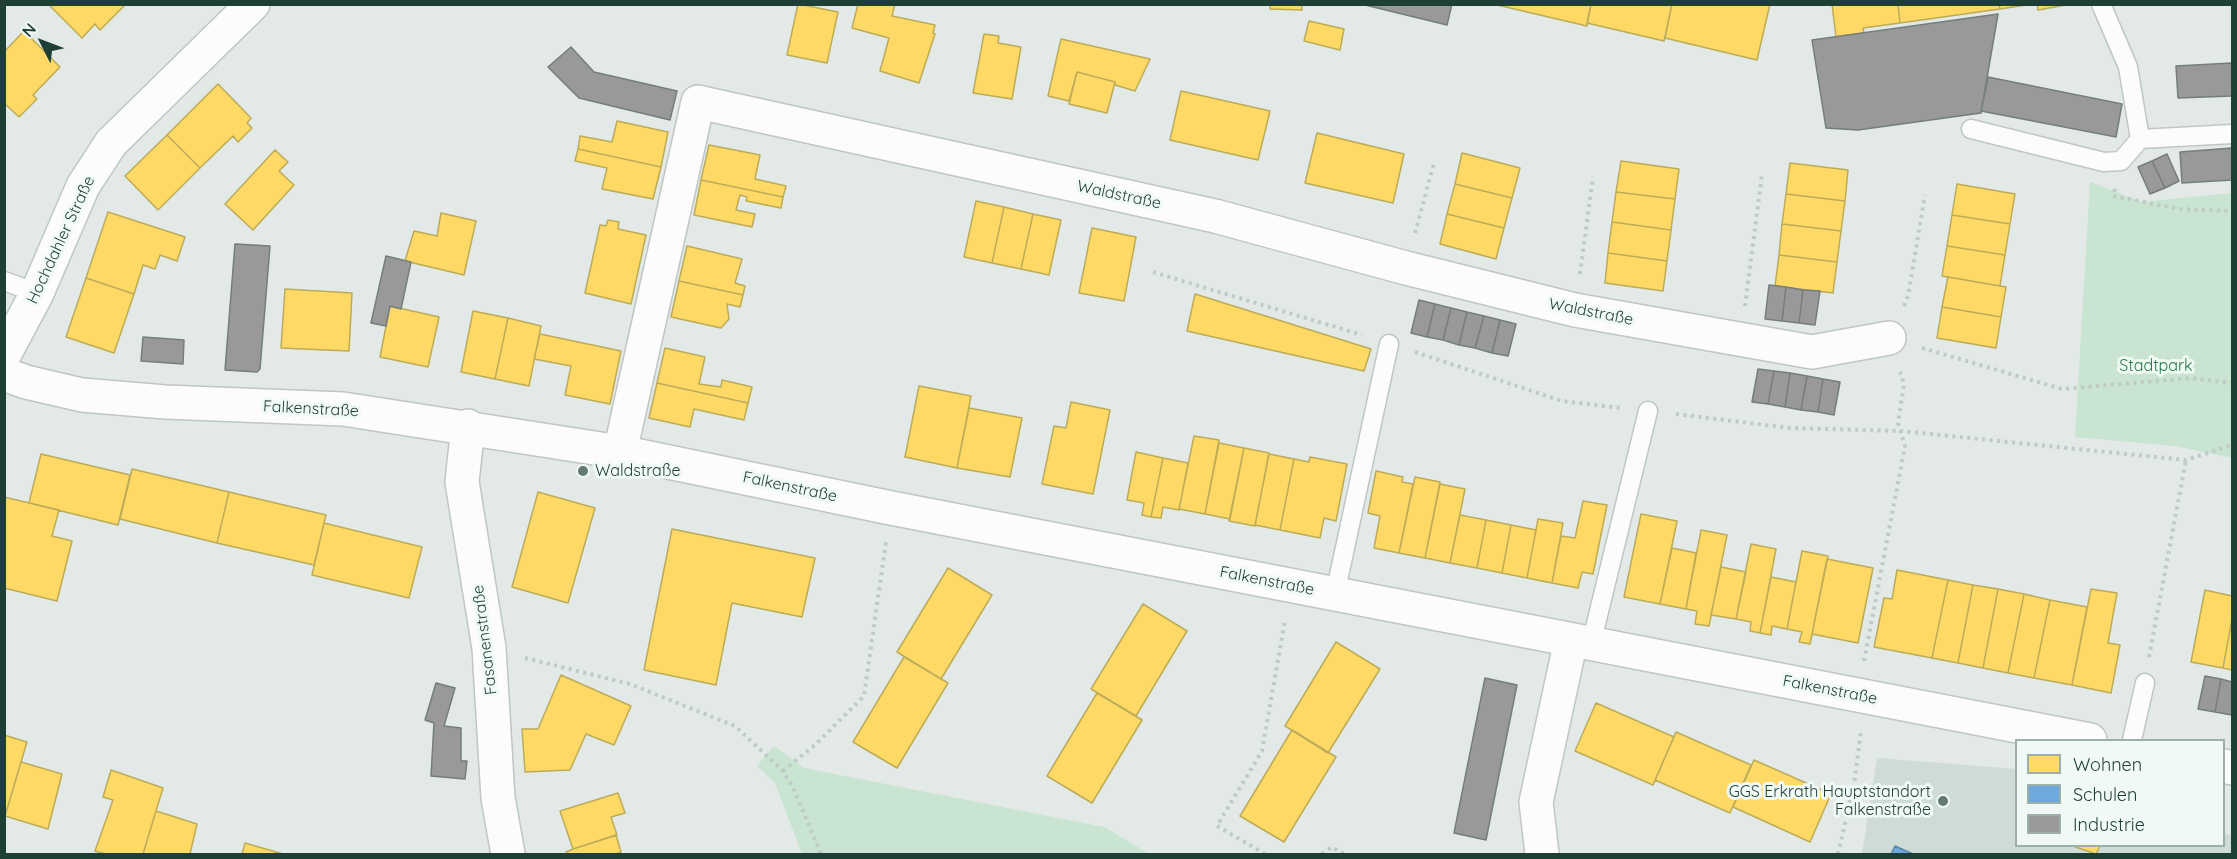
<!DOCTYPE html>
<meta charset="utf-8">
<style>
body{margin:0}
#map{position:relative;width:2237px;height:859px;overflow:hidden;background:#e2e9e6;font-family:Quicksand,sans-serif}
canvas{display:block}
.frame{position:absolute;inset:0;border:6px solid #1e3f35;pointer-events:none}
.legend{position:absolute;left:2015px;top:739px;width:210px;height:108px;box-sizing:border-box;background:#f0f9f4;border:2px solid #9cafa8;margin:0;padding:8px 10px;list-style:none;font-size:18px;color:#1e3f35}
.legend li{display:flex;align-items:center;gap:12px;height:30px}
.legend b{width:30px;border:2px solid #9cafa8}
.north{position:absolute;left:12px;top:12px;width:60px;height:60px;-webkit-text-stroke:4px #f0f9f4;paint-order:stroke;rotate:312deg;font-size:16px;font-weight:700;line-height:24px;text-align:center;color:#1e3f35}
.north::after{content:'';display:block;margin:auto;width:21px;height:27px;background:#1e3f35;clip-path:polygon(50% 0,100% 100%,50% 72%,0 100%)}
</style>
<div id="map">
<canvas width="2237" height="859"></canvas>
<div class="frame"></div>
<ul class="legend">
<li><b style="height:16px;background:#ffd966"></b>Wohnen</li>
<li><b style="height:16px;background:#6fa8dc"></b>Schulen</li>
<li><b style="height:16px;background:#999"></b>Industrie</li>
</ul>
<div class="north">N</div>
</div>
<script>
const c = document.querySelector('canvas').getContext('2d');
c.lineJoin = 'round';
function paint(path, color) { c.fillStyle = color; c.fill(path, 'evenodd'); }
function trace(path, color, width, dash) { c.strokeStyle = color; c.lineWidth = width; c.lineCap = dash ? 'butt' : 'round'; c.setLineDash(dash || []); c.stroke(path); }
function write(font, color, halo, rows, align = 'center') {
  c.font = font + ' Quicksand,sans-serif'; c.lineWidth = 6; c.setLineDash([]); c.textBaseline = 'middle'; c.strokeStyle = halo; c.fillStyle = color; for (const [text, x, y, turn = 0] of rows) {
    c.save(); c.translate(x, y); c.rotate((+turn || 0) * Math.PI / 180); c.textAlign = isNaN(turn) ? turn : align; if (halo) c.strokeText(text, 0, 0); c.fillText(text, 0, 0); c.restore();
  }
}
paint(new Path2D(`
 M1877,758L2016,769V846H2224V833L2232,836V854H1862Z`), '#cfdbd6');
paint(new Path2D(`
 M2090,182L2142,202L2232,193V458L2175,446L2075,437Z
 M774,746L804,768L1104,827L1149,854H802L775,783L757,766Z`), '#c9e4d1');
const homes = new Path2D(`
 M48,4H126L100,30L95,24L82,38Z
 M798,4L838,12L827,63L787,55Z
 M858,4H895L892,16L935,25L933,33L935,34L919,83L880,71L889,38L852,28Z
 M1270,4H1302V10L1270,9Z
 M1493,4H1591L1587,26Z
 M1591,4H1672L1664,41L1587,23Z
 M1672,4H1770L1757,60L1665,38Z
 M1832,4H1898L1900,23L1863,28L1864,33L1836,37Z
 M1898,4H1999L2000,9L1900,23Z
 M1999,4H2033L2000,9Z
 M2037,4H2066V5L2038,10Z
 M1309,21L1344,29L1340,50L1304,41Z
 M24,31L60,67L33,95L37,99L19,117L4,103V52Z
 M984,34L999,36L998,43L1021,47L1012,99L973,93Z
 M1061,39L1150,59L1135,91L1115,85V82L1077,72L1069,101L1048,96Z
 M1077,72L1115,82L1107,113L1069,104Z
 M218,84L251,118L247,123L252,128L238,142L233,136L200,168L167,135Z
 M1181,91L1270,111L1258,160L1170,140Z
 M617,121L668,132L661,167L578,149L580,136L612,142Z
 M1317,133L1404,154L1393,203L1305,183Z
 M167,135L200,168L158,210L125,176Z
 M709,145L760,155L755,179L786,186L783,197L701,180Z
 M578,149L661,167L653,199L602,189L607,168L575,161Z
 M275,150L288,162L279,171L294,185L253,230L225,204Z
 M1462,153L1520,168L1512,198L1455,184Z
 M1621,161L1679,169L1675,199L1616,192Z
 M1790,163L1848,170L1845,201L1786,194Z
 M701,180L783,197L781,208L746,201L747,197L740,195L736,210L755,214L752,227L694,215Z
 M1455,184L1512,198L1504,228L1447,214Z
 M1957,184L2015,194L2010,224L1952,215Z
 M1616,192L1675,199L1671,230L1612,222Z
 M1786,194L1845,201L1841,231L1782,224Z
 M976,201L1004,207L992,263L964,257Z
 M1004,207L1033,214L1021,269L992,263Z
 M108,212L185,237L177,261L160,255L155,269L143,265L134,294L86,278Z
 M441,213L476,221L464,275L405,261L414,231L437,236Z
 M1033,214L1061,220L1049,275L1021,269Z
 M1447,214L1504,228L1496,259L1440,244Z
 M1952,215L2010,224L2005,255L1947,246Z
 M608,220L619,222L618,229L646,235L631,304L585,293L600,225L606,226Z
 M1612,222L1671,230L1667,261L1608,253Z
 M1782,224L1841,231L1837,262L1779,255Z
 M1092,228L1136,237L1124,301L1079,293Z
 M687,246L742,259L735,283L745,286L743,295L679,281Z
 M1947,246L2005,255L2000,286L1942,276Z
 M1608,253L1667,261L1663,291L1605,283Z
 M1779,255L1837,262L1833,293L1775,286Z
 M1948,277L2006,287L2001,317L1942,307Z
 M86,278L134,294L114,353L66,337Z
 M679,281L743,295L740,307L727,304L729,319L721,328L671,317Z
 M285,289L352,293L349,351L281,348Z
 M1195,294L1371,349L1364,371L1187,331Z
 M390,306L439,317L428,367L380,357Z
 M1942,307L2001,317L1996,348L1937,338Z
 M473,311L508,318L495,379L461,372Z
 M508,318L541,326L529,386L495,379Z
 M540,334L621,351L610,404L565,395L571,366L534,359Z
 M665,348L705,357L699,384L721,387L722,380L752,387L748,403L657,383Z
 M657,383L748,403L744,420L694,409L690,427L649,418Z
 M919,386L971,396L957,468L905,457Z
 M1071,402L1110,410L1093,494L1042,484L1054,426L1066,428Z
 M969,408L1022,418L1010,477L957,468Z
 M1194,436L1219,440L1205,514L1179,509Z
 M1219,443L1244,448L1230,519L1205,514Z
 M1244,448L1269,453L1255,526L1229,521Z
 M1136,452L1163,458L1151,517L1142,515L1144,503L1127,500Z
 M41,454L130,475L118,525L29,503Z
 M1269,454L1294,459L1280,530L1255,525Z
 M1310,457L1347,464L1336,521L1324,518L1320,538L1280,530L1294,459L1309,462Z
 M1163,458L1188,463L1179,510L1163,507L1161,518L1151,517Z
 M132,469L229,492L217,543L120,519Z
 M1376,471L1403,477L1402,482L1413,484L1399,553L1374,548L1380,516L1368,513Z
 M1415,477L1440,482L1425,558L1399,553Z
 M1440,484L1465,489L1450,563L1425,558Z
 M229,492L326,515L314,565L217,543Z
 M538,492L595,508L568,603L512,587Z
 M4,497L59,510L52,536L72,541L57,601L4,588Z
 M1583,501L1607,505L1593,574L1582,572L1578,588L1552,583L1561,536L1575,538Z
 M1641,514L1677,521L1660,604L1624,597Z
 M1460,515L1486,520L1477,568L1450,563Z
 M1538,519L1563,523L1552,583L1527,578Z
 M1486,520L1511,525L1502,573L1477,568Z
 M324,523L422,547L409,598L312,575Z
 M1511,525L1536,530L1527,578L1502,573Z
 M672,529L815,558L802,617L732,603L716,685L644,670Z
 M1701,530L1727,535L1709,626L1695,624L1697,611L1686,609Z
 M1751,544L1776,549L1760,633L1750,631L1751,622L1736,619Z
 M1672,548L1696,553L1686,609L1660,604Z
 M1802,551L1828,556L1810,644L1799,642L1802,632L1787,629Z
 M1827,559L1873,568L1858,643L1812,634Z
 M1721,567L1746,572L1736,619L1711,615Z
 M948,568L992,595L941,679L897,652Z
 M1897,570L1948,580L1932,658L1874,647L1884,598L1892,599Z
 M1771,577L1796,582L1787,629L1772,626L1771,635L1760,633Z
 M1948,580L1973,585L1958,663L1932,658Z
 M1973,585L1998,589L1983,668L1958,663Z
 M1998,589L2024,594L2008,673L1983,668Z
 M2091,589L2117,593L2108,643L2120,645L2111,693L2072,685Z
 M2205,590L2232,596V619L2223,668L2191,662Z
 M2024,594L2050,600L2034,678L2008,673Z
 M2050,600L2087,607L2072,685L2034,678Z
 M1143,604L1187,631L1136,716L1091,689Z
 M2232,619V670L2223,668Z
 M1336,642L1380,669L1328,753L1285,726Z
 M904,657L948,683L897,768L853,742Z
 M561,675L631,706L614,745L586,734L570,770L525,772L522,729H538Z
 M1097,693L1142,720L1092,803L1047,776Z
 M1596,703L1674,737L1653,785L1575,751Z
 M1292,730L1336,757L1284,842L1240,816Z
 M1676,732L1751,765L1730,813L1655,780Z
 M4,735L27,742L5,816H4Z
 M1754,760L1831,794L1810,842L1733,807Z
 M21,762L62,774L48,829L5,816Z
 M111,770L163,788L143,854H106L95,851L113,800L103,797Z
 M618,793L625,813L611,817L617,835L573,849L560,811Z
 M156,811L197,824L190,854H143Z
 M616,835L621,852L616,854H567L566,852L573,849Z
 M245,843L283,854H242Z
 M2073,846H2100L2096,854Z`);
paint(homes, '#ffd966');
trace(homes, '#bcab57', 1.5);
const schools = new Path2D(`
 M1895,846L1913,854H1891Z`);
paint(schools, '#6fa8dc');
trace(schools, '#5788aa', 1.5);
const industry = new Path2D(`
 M1361,4H1452L1447,25Z
 M1998,14L1981,113L1858,130L1826,128L1812,40Z
 M571,47L594,72L677,91L670,120L579,98L548,67Z
 M2232,63V96L2178,98L2176,66Z
 M1988,77L2122,104L2116,137L1981,111Z
 M2232,148V180L2182,183L2180,152Z
 M2167,154L2179,181L2165,188L2152,161Z
 M2152,161L2165,188L2150,194L2138,167Z
 M235,244L270,246L260,369L257,372L225,370Z
 M386,256L411,262L401,309L390,306L386,326L371,323Z
 M1769,285L1786,287L1782,321L1765,319Z
 M1786,287L1803,290L1799,323L1782,321Z
 M1803,290L1820,291L1815,325L1799,323Z
 M1419,300L1435,304L1427,337L1411,333Z
 M1435,304L1451,308L1443,340L1427,337Z
 M1451,308L1467,312L1459,345L1443,340Z
 M1467,312L1484,316L1475,348L1459,345Z
 M1484,316L1500,320L1492,353L1475,348Z
 M1500,320L1516,324L1508,356L1492,353Z
 M143,337L184,340L183,364L141,361Z
 M1758,369L1774,371L1768,404L1752,402Z
 M1774,371L1790,373L1785,407L1768,404Z
 M1790,373L1807,376L1801,410L1785,407Z
 M1807,376L1823,379L1818,412L1801,410Z
 M1823,379L1840,382L1834,415L1818,412Z
 M2205,676L2221,679L2215,712L2198,709Z
 M1485,678L1517,685L1486,840L1454,833Z
 M2221,679L2232,682V715L2215,712Z
 M436,683L455,688L444,726L461,728V761H467L465,779L431,776L434,723L425,720Z`);
paint(industry, '#999');
trace(industry, '#747e7b', 1.5);
const service = new Path2D(`
 M1971,129L2104,162L2121,161L2140,139L2128,67L2101,4
 M2140,139L2232,134
 M4,281L37,293
 M1335,594L1389,344
 M1591,644L1648,411
 M2132,740L2145,683`);
const minor = new Path2D(`
 M4,374L26,382L82,395L165,402L343,409L620,452L891,508L2090,740
 M468,426L462,482L489,648L498,798L508,854
 M620,452L698,102L1215,216L1406,268L1575,310L1812,352L1889,338
 M2224,766L2232,768
 M1542,854L1536,802L1571,640`);
const secondary = new Path2D(`
 M4,355L37,293L83,186L111,143L253,4`);
trace(service, '#bfc6c3', 21);
trace(minor, '#bfc6c3', 36);
trace(secondary, '#bdc7c3', 36);
trace(new Path2D(`
 M2115,189L2113,196L2180,209L2232,211
 M1415,233L1434,163
 M1153,272L1362,335
 M1580,274L1593,177
 M1745,306L1762,174
 M1904,306L1908,296L1925,195
 M1922,348L2062,389L2191,378L2232,383
 M1415,352L1562,401L1621,408
 M1676,414L1790,428L1900,431L2186,460L2232,445
 M2149,657L2186,460
 M525,658L630,684L735,726L783,771L793,787L821,854
 M1864,661L1905,446L1898,423L1904,384L1900,372
 M783,771L815,745L864,696L886,542
 M1265,854L1217,826L1262,751L1285,620
 M1322,854L1332,847L1344,854
 M1838,854L1854,784L1861,731`), '#bfcac6', 4, [3, 4.5]);
trace(service, '#fbfcfb', 18);
trace(minor, '#fbfcfb', 33);
trace(secondary, '#fbfcfb', 33);
for (const [x, y, r, color] of [
 [583,471,6,"#637a73"],
 [1943,801,6,"#637a73"]
]) { const dot = new Path2D(); dot.arc(x, y, r, 0, 2 * Math.PI); c.fillStyle = color; c.fill(dot); trace(dot, '#f0f9f4', 2); }
write('16px', '#1e3f35', '#f0f9f4', [
 ["Waldstraße",1119,195,12],
 ["Hochdahler Straße",61,240,-65],
 ["Waldstraße",1591,312,11],
 ["Falkenstraße",311,409,3],
 ["Falkenstraße",790,487,12],
 ["Falkenstraße",1267,581,11],
 ["Fasanenstraße",485,640,-97],
 ["Falkenstraße",1830,690,11]
]);
write('16px', '#247a44', '#f0f9f4', [
 ["Stadtpark",2156,366]
]);
write('16px', '#1e3f35', '#f0f9f4', [
 ["Waldstraße",595,471],
 ["GGS Erkrath Hauptstandort",1931,792,"right"],
 ["Falkenstraße",1931,810,"right"]
], 'left');
</script>
